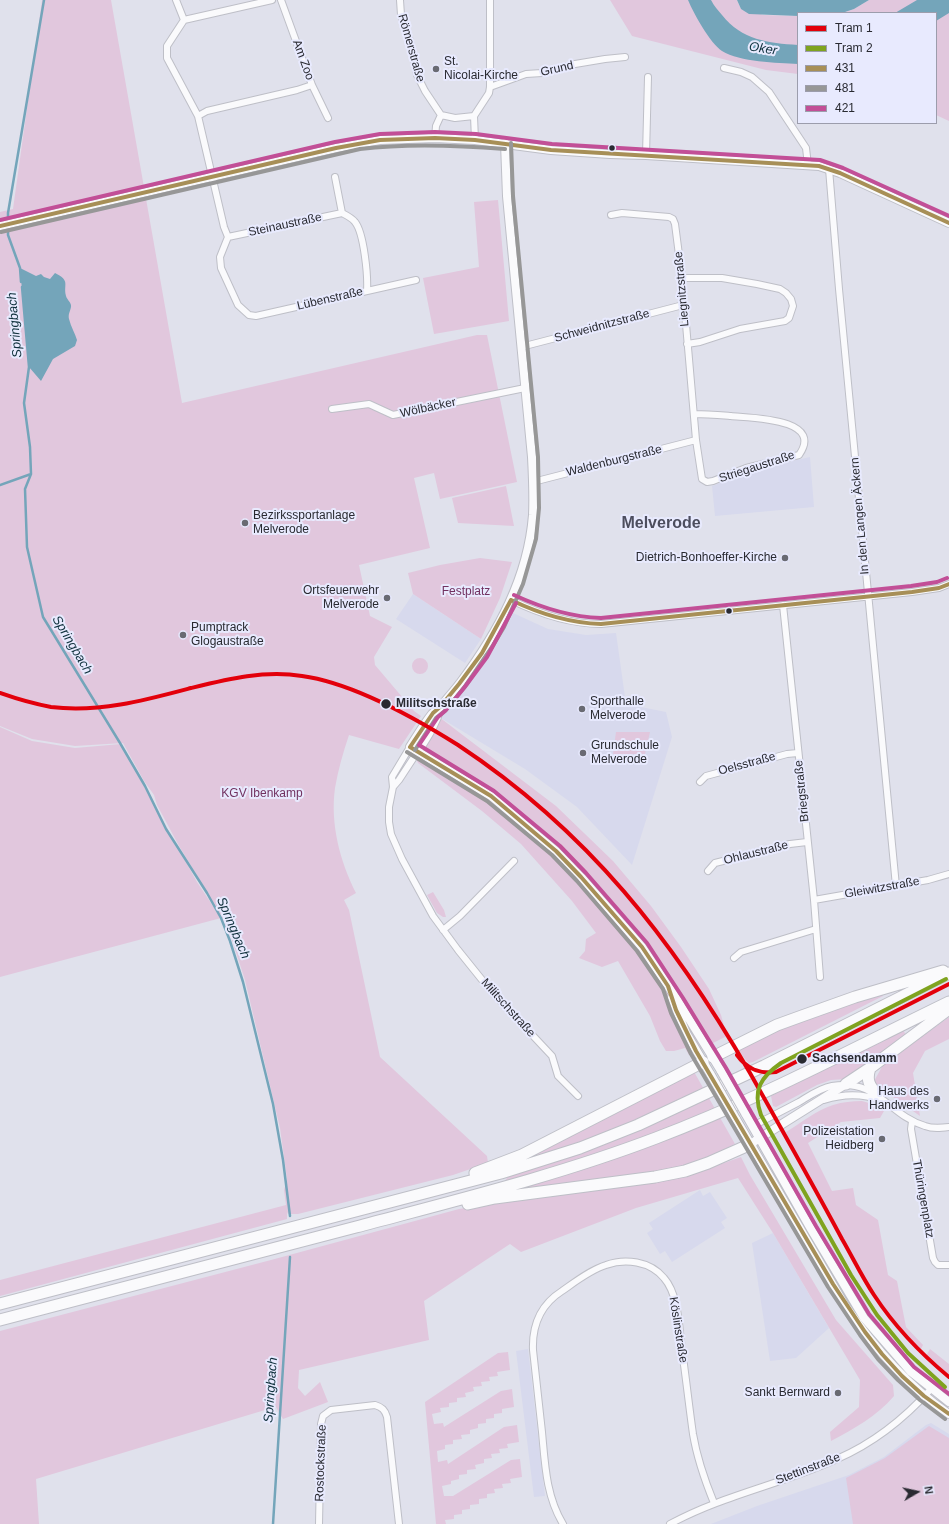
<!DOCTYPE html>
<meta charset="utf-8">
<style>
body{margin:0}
#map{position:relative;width:949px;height:1524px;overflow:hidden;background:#e0e1ec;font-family:Arial,sans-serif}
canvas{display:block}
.legend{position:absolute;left:797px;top:12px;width:140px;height:112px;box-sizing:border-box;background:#e8eafe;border:1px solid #9c9dac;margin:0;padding:5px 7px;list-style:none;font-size:12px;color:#292a31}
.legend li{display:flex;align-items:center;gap:8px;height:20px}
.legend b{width:20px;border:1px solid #9c9dac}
.north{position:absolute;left:897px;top:1472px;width:40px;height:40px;-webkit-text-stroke:3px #e8eafe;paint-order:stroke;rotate:81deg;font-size:11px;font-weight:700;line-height:16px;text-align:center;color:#292a31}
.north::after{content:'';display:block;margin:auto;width:14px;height:18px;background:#292a31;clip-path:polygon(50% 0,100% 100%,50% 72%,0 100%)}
</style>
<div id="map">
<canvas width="949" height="1524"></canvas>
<ul class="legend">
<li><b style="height:5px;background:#e3000b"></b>Tram 1</li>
<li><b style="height:5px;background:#7fa31f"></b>Tram 2</li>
<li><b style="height:5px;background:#a78f57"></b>431</li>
<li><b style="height:5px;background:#979797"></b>481</li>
<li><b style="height:5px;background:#c24f97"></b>421</li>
</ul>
<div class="north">N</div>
</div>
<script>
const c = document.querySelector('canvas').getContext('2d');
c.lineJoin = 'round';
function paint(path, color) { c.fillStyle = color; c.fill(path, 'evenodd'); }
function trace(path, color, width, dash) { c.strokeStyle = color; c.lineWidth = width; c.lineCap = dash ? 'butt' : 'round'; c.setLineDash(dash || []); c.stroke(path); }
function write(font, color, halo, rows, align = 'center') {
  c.font = font + ' Arial,sans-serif'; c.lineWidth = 4; c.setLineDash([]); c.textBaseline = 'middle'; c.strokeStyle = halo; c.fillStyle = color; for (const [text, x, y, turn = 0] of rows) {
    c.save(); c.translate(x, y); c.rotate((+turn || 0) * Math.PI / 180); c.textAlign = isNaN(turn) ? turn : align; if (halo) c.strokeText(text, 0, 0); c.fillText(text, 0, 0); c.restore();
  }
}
paint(new Path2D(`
 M810,457L814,507L715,516L712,486L757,469Z
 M413,594L481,639L465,663L396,619Z
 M513,613L548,629L586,635L616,633L626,704L666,712L672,737L632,865L577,807L525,769L439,717L473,677L495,645Z
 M700,1190L703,1196L710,1192L727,1218L721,1222L725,1228L672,1262L665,1251L660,1254L647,1233L653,1229L649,1223Z
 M773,1233L829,1328L796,1358L770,1361L752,1243Z
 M528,1349L545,1496L534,1497L516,1351Z
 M931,1423L949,1434V1524H711L757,1506L849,1475L884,1457L926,1425Z`), '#d7d9ed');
paint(new Path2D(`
 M42,0H111L182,403L477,335H487L517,482L440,499L434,473L414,478L430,548L359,565L370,616L392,627L374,657L375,665L414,711L421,716L399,749L349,735C343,753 338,770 335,788C330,824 340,861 356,893L344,900L349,910L380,1057L487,1156L488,1163L453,1175L298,1214H288L287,1212V1219L0,1296V1280L286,1205L284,1190L287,1179L280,1128L245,980L232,940L222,917L179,846L157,805L154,795L144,781L123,743L75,746L32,739L0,726V212L13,209Z
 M610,0H737L741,9L764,15L798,16V74L766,70L632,36Z
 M869,0H949V121L936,115V13H842L854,9Z
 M498,200L509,321L434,334L423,278L479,267L474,202Z
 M506,486L514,526L458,523L452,498Z
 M480,558L512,562L500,598L481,639L413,594L408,573L440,565Z
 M412 666a8 8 0 1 1 16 0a8 8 0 1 1-16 0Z
 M439,717L556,806L613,861L651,906L681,947L709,989L721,1015L727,1036L689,1055L685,1048L674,1051H666L660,1041L650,1016L618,961L602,967L579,958L585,951L586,939L596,933L572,901L521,844L482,811L418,763L415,757Z
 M0,727L32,741L75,748L121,744L197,882L221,918L0,977Z
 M616,732H650L645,754H613Z
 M433,892L444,910L446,917H443L437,913L427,895Z
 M881,993L883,996L753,1062L749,1063C744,1059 741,1054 738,1048L806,1017Z
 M949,1017V1039L925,1051L913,1073L920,1116L873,1083L883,1065Z
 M903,1030L906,1035L847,1079L831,1080L817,1085L776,1107L773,1106L771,1096Z
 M693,1070L735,1144L707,1158L677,1168L493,1196L521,1160Z
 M862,1101L879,1106L884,1111L880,1118L841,1122L808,1143L832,1191L853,1188L856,1205L878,1220L888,1275L897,1281L906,1327L923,1345L920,1351L880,1304L865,1282L790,1143L786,1132C801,1123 817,1110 833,1105C843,1102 852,1101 862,1101Z
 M741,1157L750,1175L836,1320L893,1385L894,1396C876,1417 855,1428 831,1441L830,1432L859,1407L860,1380L773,1233L738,1178L636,1208L521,1252L510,1244L424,1301L429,1340L299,1370L298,1388L305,1396L320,1382L328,1402L283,1419L273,1402L275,1407L36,1479L39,1524H0V1331L271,1260L459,1209L632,1185L684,1177Z
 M930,1349L949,1364V1375L926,1356Z
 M508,1352L510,1370L497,1372L498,1376L489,1377L490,1381L481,1382L482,1386L473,1387L474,1391L465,1393L466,1397L457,1398V1402L449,1403V1407L440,1408L441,1412L432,1414L434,1424L443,1423L444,1427L501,1391L512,1389L514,1407L502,1409V1413L494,1414V1418L486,1419V1423L478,1424V1428L470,1430V1434L461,1435L462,1439L453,1440V1444L445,1445V1449L437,1451L438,1462L447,1460L448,1464L504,1427L517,1425L519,1442L507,1444L508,1448L499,1449L500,1453L491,1454L492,1458L484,1459V1463L475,1465L476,1469L467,1470V1474L459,1475V1479L451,1481V1484L442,1486L444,1496H453L511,1460L520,1459L522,1477L510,1479L511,1483L502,1484L503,1488L494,1489L495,1493L487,1494V1498L479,1499V1504L470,1505V1509L462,1510V1514L454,1515V1519L445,1520L446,1524H436L425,1402L498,1353Z
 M929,1426L949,1438V1524H853L846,1478L885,1458Z`), '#e1c7dd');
paint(new Path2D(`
 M688,0H711C714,6 718,10 722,15C742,40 768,43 798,45V64C777,63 740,62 722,51C710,43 694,14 688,0Z
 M737,0H869L854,9L842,13H798V16L749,14L741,9Z
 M917,0H949V13L936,21V13H895Z
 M20,268L36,276L41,274L44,277L50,279L55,273C71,281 63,284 66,296C67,300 72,303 71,307C70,312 68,314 69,319C71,327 75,333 77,340L75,346L53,359L41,381L29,367Z`), '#74a5ba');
trace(new Path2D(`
 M21,282L20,268L8,235V213L44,0
 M22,287L29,367L24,403L30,447L31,474L25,489L27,547L43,617L120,743L145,786L166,829L207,893L221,918L230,941L243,982L273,1104L283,1160L290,1216
 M0,485L31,474
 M273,1524L290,1257`), '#74a5ba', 2.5);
const street = new Path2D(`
 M176,0L184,20L167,46V58L198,116L224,227L228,237L220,257L221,268L238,305L249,315L256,316L416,280
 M281,0L312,85L328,118
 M400,0L401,15L410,41L417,75L425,91L441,115
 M184,20L272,0
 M724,68L741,72L752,77L769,92L806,148L808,165
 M490,87L526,74L542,73L575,64L605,59L625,57
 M441,115L455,118L474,116
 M198,116L207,111L297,90L312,85
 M435,138L436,126L441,115
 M475,140L474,116L489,93L490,87V0
 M646,155L648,77
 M829,169L839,289L896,886
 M335,177L342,213C346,215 352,218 355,222C364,233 368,276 367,291
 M611,215L622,213L669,217L673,219L675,224L682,278L696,440L702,479L707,482L713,481L746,468L799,455C825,418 750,418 731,416C718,415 706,414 694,414
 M228,237L342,213
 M682,278H722L757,284L780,289L786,293L791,299L793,306L789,318L785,321L740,329L700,342L687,344
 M521,347L683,305
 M332,409L369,404L393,415L525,388
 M533,482L696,440
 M511,600C540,614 569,624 601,624L912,592L939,588L949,584
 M783,605L814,900L820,977
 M410,747L392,777L393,787L389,807V822L391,834L402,859L433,916L458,950L491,991L552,1056L558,1076L578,1096
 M700,782L706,776L787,754L798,753
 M393,787L399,780L418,751
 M708,871L715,863L790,844L807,842
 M814,900L928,880L949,874
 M443,930L460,916L514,861
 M734,958L741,952L816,929
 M824,1100C843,1094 862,1093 881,1101
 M912,1121L911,1129L933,1258L935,1262L938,1265H949
 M753,1126C768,1118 784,1110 799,1102C809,1096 820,1088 832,1086C878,1078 888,1115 925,1126C933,1129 941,1128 949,1127
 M319,1524L321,1424L323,1416L331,1410L375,1405C382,1407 385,1410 387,1417L399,1524
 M563,1524C546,1496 545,1464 542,1432C539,1405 536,1377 533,1350C532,1325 540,1305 562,1291C575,1282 590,1270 606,1265C625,1258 650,1261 664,1278C679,1295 679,1328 682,1350C686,1378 689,1406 693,1434C697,1458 705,1481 714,1503
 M670,1524C723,1495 783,1484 837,1459C874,1443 904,1419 931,1389`);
const secondary = new Path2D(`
 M505,143L507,196L532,457C533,476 534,495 533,515C528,578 498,632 461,682C455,690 448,698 441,706C438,709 435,711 432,714C424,724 417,736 410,747L491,796L556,851L581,877L642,947L678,1001L721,1071
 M0,226L336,148L380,140L435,138L475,140L551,150L610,154L646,155L819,166L840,173L949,223
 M418,751C427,737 436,724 440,707
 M672,998L686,1033L711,1075
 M745,1113L811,1229L864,1318L910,1371L949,1402
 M736,1119L844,1304C873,1346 906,1385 949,1414
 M755,1141L846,1084`);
const highway = new Path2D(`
 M713,1057L777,1025L799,1017L855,997L943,971
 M870,1068C866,1080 869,1086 878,1095
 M846,1084L870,1068L949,1009
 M475,1173L522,1155L703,1062
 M468,1204L495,1198L655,1177L685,1171L708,1163L751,1144
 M0,1304L501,1173L580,1148L638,1125L764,1066L949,973
 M0,1320C119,1289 237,1258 356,1227C457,1200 559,1175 656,1138C757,1100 852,1049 949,1002`);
trace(street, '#bebfc7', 8);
trace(secondary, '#bebfc7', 10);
trace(highway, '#bebfc7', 13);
trace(street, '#fafafc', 6);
trace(secondary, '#fafafc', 8);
trace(highway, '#fafafc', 11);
const secondaryBridge = new Path2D(`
 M721,1071L745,1113
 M711,1075L736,1119`);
trace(secondaryBridge, '#bebfc7', 10, []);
trace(secondaryBridge, '#fafafc', 8);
trace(new Path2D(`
 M0,226L336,148L380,140L435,138L475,140L551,150L819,166L840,173L949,223
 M511,600C540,614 569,623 601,624L912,592L939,588L949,584
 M410,747L491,796L556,851L581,877L642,947L668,986L676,1010L696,1051L833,1284L865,1332L882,1354L902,1376L924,1396L949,1414
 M410,747L433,713L440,707L459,684L482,653L511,600`), '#a78f57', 4);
trace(new Path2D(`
 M1,232L360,149C408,143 456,145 505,149
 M415,750L436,718L446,710L466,685L492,647L504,627L523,584L536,539L539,508L538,457L513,196L511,143
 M407,752L487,801L552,855L577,881L637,951L663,989L671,1013L691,1054L828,1287L860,1335L878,1359L898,1380L920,1400L945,1419`), '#979797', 4);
trace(new Path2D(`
 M0,220L335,142L380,134L435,132L476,134L552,144L820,160L843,168L949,216
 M514,595C542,608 570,617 601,618L911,586L937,582L947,578
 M516,603L487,657L464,688L445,711L438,717L419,745L494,791L560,846L586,873L647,943L683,998L726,1068L816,1226L869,1314L914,1367L949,1394`), '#c24f97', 4);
trace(new Path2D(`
 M0,693C17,699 34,704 51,707C99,713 146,700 191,688C228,679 264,670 302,676C353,683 415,718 458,745C588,831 673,940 750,1073C781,1128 812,1183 842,1239C853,1258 862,1277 874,1295C895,1327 920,1353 949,1377
 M737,1055C747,1069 759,1074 776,1072L949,984`), '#e3000b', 4);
trace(new Path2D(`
 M945,1387L908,1353L877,1315L851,1275L761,1115C752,1090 761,1077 781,1063L946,979`), '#7fa31f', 4);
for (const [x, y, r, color] of [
 [436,69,4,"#696a72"],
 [612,148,3.5,"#292a31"],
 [245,523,4,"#696a72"],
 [785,558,4,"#696a72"],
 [387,598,4,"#696a72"],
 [729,611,3.5,"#292a31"],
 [183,635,4,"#696a72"],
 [386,704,5.5,"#292a31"],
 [582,709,4,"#696a72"],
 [583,753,4,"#696a72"],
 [802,1059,5.5,"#292a31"],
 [937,1099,4,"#696a72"],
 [882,1139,4,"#696a72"],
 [838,1393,4,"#696a72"]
]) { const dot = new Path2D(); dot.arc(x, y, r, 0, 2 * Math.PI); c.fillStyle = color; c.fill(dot); trace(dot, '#e8eafe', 1.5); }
write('12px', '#292a31', '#e8eafe', [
 ["Römerstraße",411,48,74],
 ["Am Zoo",303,60,70],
 ["Grund",557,69,-13],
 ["Steinaustraße",285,225,-12],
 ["Liegnitzstraße",682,289,-95],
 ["Lübenstraße",330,299,-13],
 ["Schweidnitzstraße",602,326,-15],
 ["Wölbäcker",428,408,-12],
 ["Waldenburgstraße",614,461,-14],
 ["Striegaustraße",757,467,-18],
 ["In den Langen Äckern",860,516,-95],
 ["Oelsstraße",747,764,-15],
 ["Briegstraße",802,791,-96],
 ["Ohlaustraße",756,853,-14],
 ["Gleiwitzstraße",882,888,-10],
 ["Militschstraße",508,1008,48],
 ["Thüringenplatz",923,1199,80],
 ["Köslinstraße",678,1330,81],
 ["Rostockstraße",321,1463,-88],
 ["Stettinstraße",808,1469,-21]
]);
write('12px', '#292a31', '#e8eafe', [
 ["St.",444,62],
 ["Nicolai-Kirche",444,76],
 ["Bezirkssportanlage",253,516],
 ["Melverode",253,530],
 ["Dietrich-Bonhoeffer-Kirche",777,558,"right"],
 ["Ortsfeuerwehr",379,591,"right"],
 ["Melverode",379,605,"right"],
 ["Pumptrack",191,628],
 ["Glogaustraße",191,642],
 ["Sporthalle",590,702],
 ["Melverode",590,716],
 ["Grundschule",591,746],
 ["Melverode",591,760],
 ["Haus des",929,1092,"right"],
 ["Handwerks",929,1106,"right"],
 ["Polizeistation",874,1132,"right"],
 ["Heidberg",874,1146,"right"],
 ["Sankt Bernward",830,1393,"right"]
], 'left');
write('12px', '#713160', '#e8eafe', [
 ["Festplatz",466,592],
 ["KGV Ibenkamp",262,794]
]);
write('bold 12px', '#292a31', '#e8eafe', [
 ["Militschstraße",396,704],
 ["Sachsendamm",812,1059]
], 'left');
write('italic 13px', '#0f303c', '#e8eafe', [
 ["Oker",763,49,9],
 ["Springbach",15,325,-95],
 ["Springbach",72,645,59],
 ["Springbach",233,928,67],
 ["Springbach",271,1390,-86]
]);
write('bold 16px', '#4d4e5f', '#e8eafe', [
 ["Melverode",661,524]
]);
</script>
